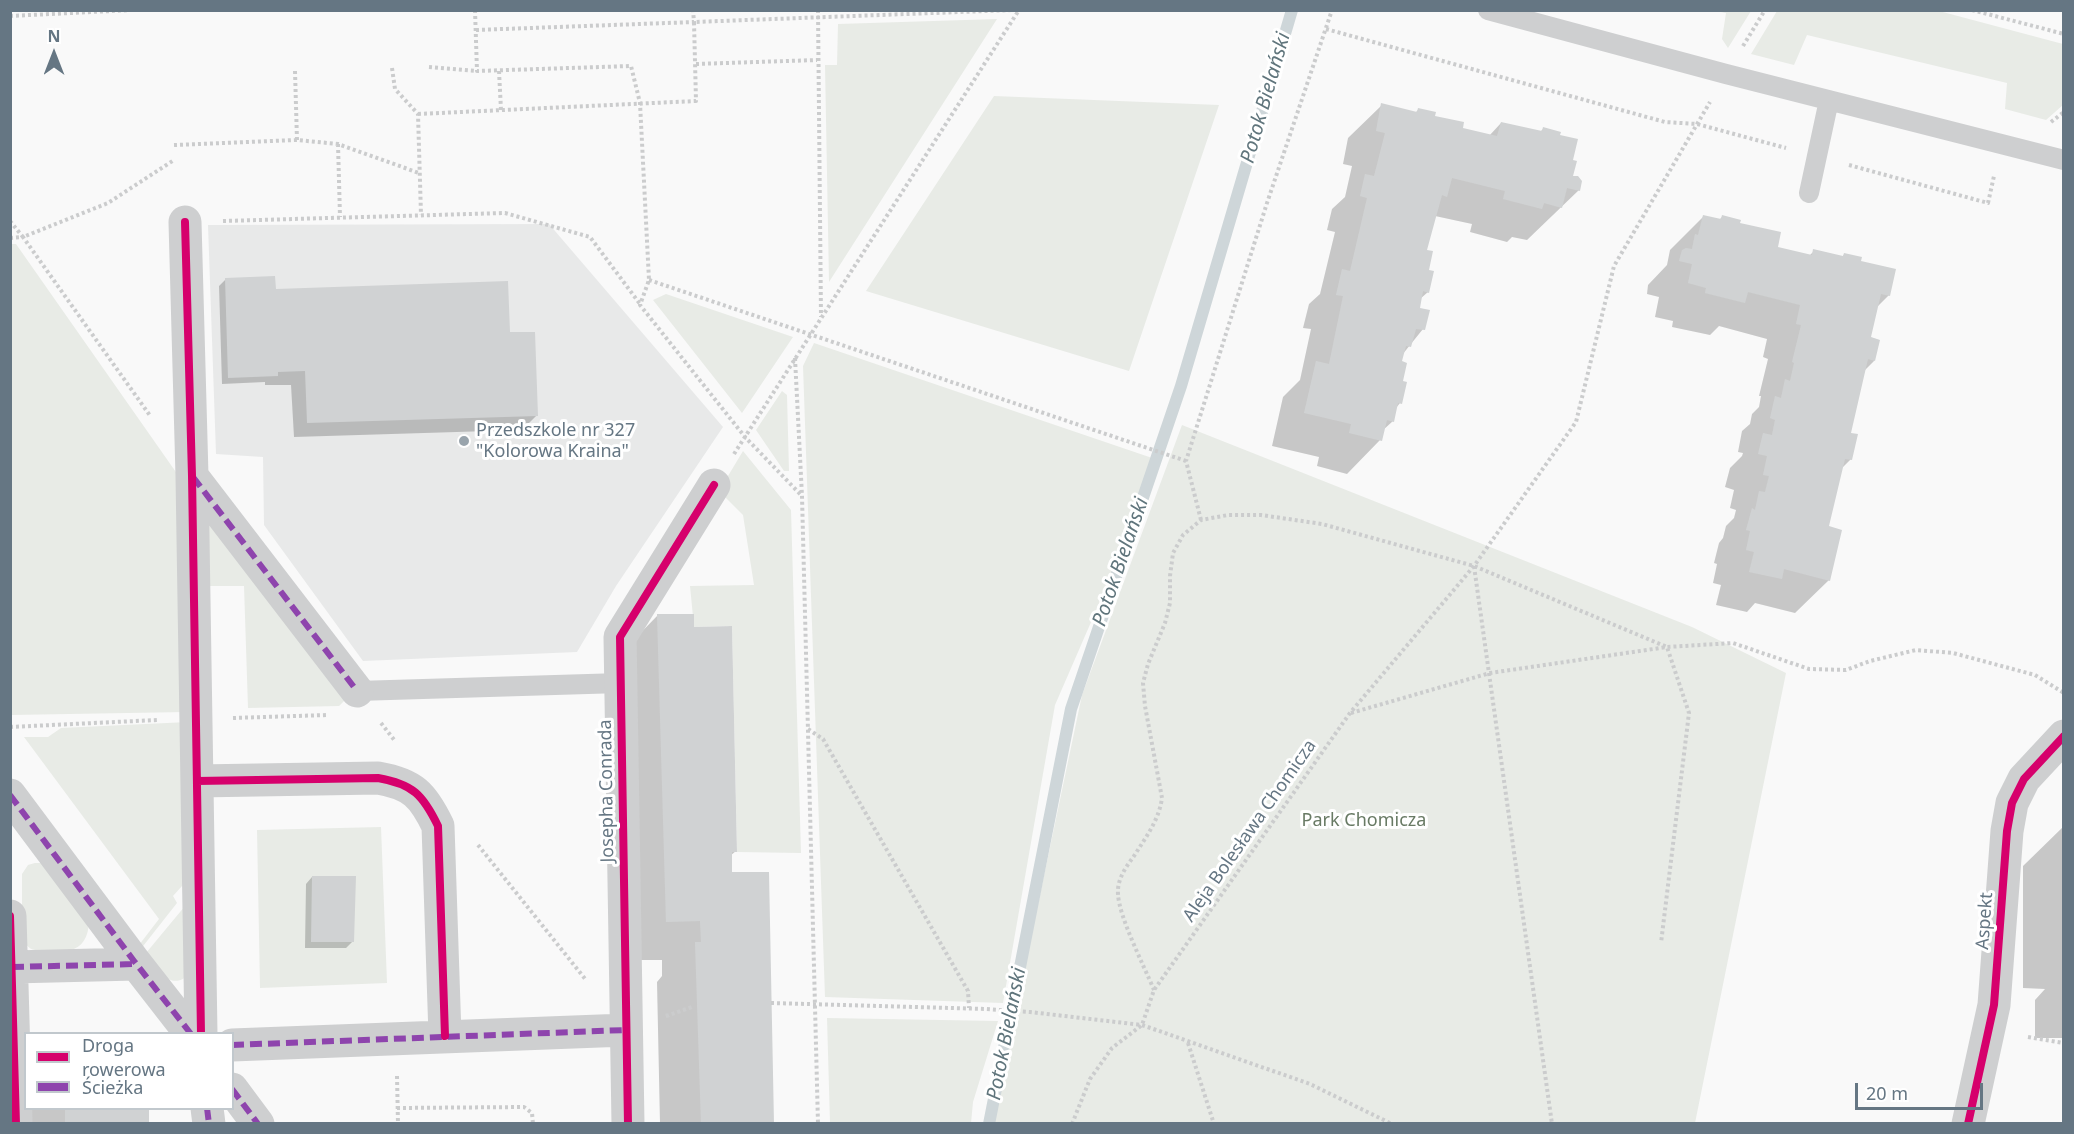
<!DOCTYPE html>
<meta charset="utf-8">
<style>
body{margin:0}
#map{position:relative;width:2074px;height:1134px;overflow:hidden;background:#f9f9f9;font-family:"Noto Sans",sans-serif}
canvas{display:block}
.frame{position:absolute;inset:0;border:12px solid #657683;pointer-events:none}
.legend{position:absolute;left:24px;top:1032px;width:210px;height:78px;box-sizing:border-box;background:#fff;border:2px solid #c1c8cd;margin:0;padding:8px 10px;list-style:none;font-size:18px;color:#657683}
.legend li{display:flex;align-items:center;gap:12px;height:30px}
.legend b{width:30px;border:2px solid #c1c8cd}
.north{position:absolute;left:24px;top:24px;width:60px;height:60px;-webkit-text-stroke:4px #fff;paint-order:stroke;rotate:0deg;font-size:16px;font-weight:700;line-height:24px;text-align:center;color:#657683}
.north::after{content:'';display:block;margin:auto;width:21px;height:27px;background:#657683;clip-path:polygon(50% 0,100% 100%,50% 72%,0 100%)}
.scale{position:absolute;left:1855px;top:1083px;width:128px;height:27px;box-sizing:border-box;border:3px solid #657683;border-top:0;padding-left:8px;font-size:18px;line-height:21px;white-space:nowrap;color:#657683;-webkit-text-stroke:4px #fff;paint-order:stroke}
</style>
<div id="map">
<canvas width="2074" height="1134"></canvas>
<div class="frame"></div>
<ul class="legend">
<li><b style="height:8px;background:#d6006c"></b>Droga rowerowa</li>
<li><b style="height:8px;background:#8e44ad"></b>Ścieżka</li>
</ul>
<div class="north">N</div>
<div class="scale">20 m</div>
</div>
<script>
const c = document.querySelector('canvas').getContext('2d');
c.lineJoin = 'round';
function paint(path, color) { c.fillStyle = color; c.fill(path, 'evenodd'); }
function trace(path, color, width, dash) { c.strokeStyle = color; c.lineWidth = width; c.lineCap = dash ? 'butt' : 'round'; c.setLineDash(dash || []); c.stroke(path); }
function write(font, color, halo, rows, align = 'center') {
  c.font = font + ' "Noto Sans",sans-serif'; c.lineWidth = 6; c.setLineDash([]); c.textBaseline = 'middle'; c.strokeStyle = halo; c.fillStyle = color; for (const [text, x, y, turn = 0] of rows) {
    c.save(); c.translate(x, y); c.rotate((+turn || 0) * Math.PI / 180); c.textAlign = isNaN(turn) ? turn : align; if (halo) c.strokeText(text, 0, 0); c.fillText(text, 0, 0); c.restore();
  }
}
paint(new Path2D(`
 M549,224L723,427L616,586L577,652L363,661L264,525L263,457L216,454L208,225Z`), '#e8e9e9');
paint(new Path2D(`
 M1716,11H1751L1728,48L1722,39L1726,13Z
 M1777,11H1939L2063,44V105L2046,120L2005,109L2007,83L1807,35L1794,65L1751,54Z
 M997,19L829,282L825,65H837L838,24Z
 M994,96L1219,105L1129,371L866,291Z
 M10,244H16L185,485L186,712L11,715Z
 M666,294L793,337L742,413L653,300Z
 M814,343L1161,461L1055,705L1003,1003L825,997L803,366Z
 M782,391L787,395L789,471H784L756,430Z
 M1182,425L1692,627L1786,673L1695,1123H992L1082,695Z
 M743,451L791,510L801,853L737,852L732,626L694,627L690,586L754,585L743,515L719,491Z
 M209,517L348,697L339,706L248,708L244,586H208Z
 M188,722L191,876L173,896L177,903L140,950L139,945L159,919L24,737H48L61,728Z
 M381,827L387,983L260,988L257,830Z
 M35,863H42L89,920C89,931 86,944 74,949C69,951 42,951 35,950C28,949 25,943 22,937V874L28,865Z
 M190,900V974C169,993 157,968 146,953Z
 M827,1018L998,1021L973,1102L971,1123H830Z`), '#e8ebe6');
paint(new Path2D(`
 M1382,105L1415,113L1418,110L1461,129L1489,136L1501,123L1540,132L1543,129L1571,161V177L1579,190L1527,240L1512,237L1507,242L1470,232L1472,224L1435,216L1426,251L1428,292L1420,299L1419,309L1423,329L1402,355L1400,403L1396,408L1393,421L1382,431L1380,440L1347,474L1317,466L1319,457L1272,446L1283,397L1300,380L1311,329L1303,328L1309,304L1320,294L1335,232L1327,230L1332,209L1345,197L1352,166L1343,164L1348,138Z
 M1704,216L1719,220L1722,217L1738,224L1776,248L1809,256L1814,251L1841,258L1844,255L1859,262L1889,295L1876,308L1869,338L1878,341L1874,361L1864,371L1849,434L1851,459L1841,469L1827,527L1829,580L1795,613L1755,603L1747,612L1716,605L1721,585L1713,583L1717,564L1714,563L1719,543L1723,538L1726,526L1734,518L1736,510L1730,508L1734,490L1725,487L1730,468L1742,456L1743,453L1738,452L1742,431L1750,424L1752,414L1759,407L1761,396H1759L1768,359L1763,357L1767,339L1719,326L1710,335L1672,327L1673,321L1655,317L1659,297L1647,294L1648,285L1667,265L1670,250Z
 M226,279L274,293L537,415L522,430L294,437L291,385H265V382L222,384L219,286Z
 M658,615L693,628L736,851L730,856L731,874L773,1124H660L657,982L662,976V960H627L619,655Z
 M2064,826V1038H2035V1000L2045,989L2023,988V866Z
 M312,877L353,941L346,948H305L306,884Z
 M26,1108H147V1124H24Z`), '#0003');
trace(new Path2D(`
 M989,1124L1071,709L1181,386L1292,10`), '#ced6d9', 12);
paint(new Path2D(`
 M1381,103L1417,112L1418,108L1436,112L1435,116L1464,122L1463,128L1497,136L1501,122L1542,131L1543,127L1561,132L1560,135L1578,139L1573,160L1577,161L1573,176H1578L1582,181L1580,191L1567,188L1562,208L1544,203L1542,209L1503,199L1505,191L1452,178L1447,197L1442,195L1427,250L1433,251L1429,270L1434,271L1429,293L1423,291L1420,308L1430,310L1425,330L1416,329L1411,347L1406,346L1402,361L1407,363L1403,381L1407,382L1402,404L1398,403L1394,422L1387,420L1382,441L1349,433L1351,424L1304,413L1316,361L1329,364L1343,296L1336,295L1342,269L1350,271L1367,198L1360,196L1365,174L1374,176L1385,133L1376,131Z
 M1703,215L1721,219L1722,215L1741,220L1740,223L1781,232L1778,247L1812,255L1813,249L1843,256L1844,253L1862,257L1861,261L1896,269L1890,296L1881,294L1871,337L1880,340L1875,361L1868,359L1851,433L1858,434L1852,460L1845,459L1829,526L1842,530L1830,581L1784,569L1782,579L1749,572L1754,552L1746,550L1750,531L1746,530L1752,508L1755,510L1759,491L1765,492L1769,476L1763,475L1767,456L1758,454L1763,433L1772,435L1775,420L1770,418L1775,396L1781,398L1785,379L1790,381L1794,363L1792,362L1801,325L1796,324L1800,305L1748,292L1745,303L1705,293L1706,288L1688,283L1692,264L1679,261L1682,250L1686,248L1692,249L1695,234L1698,235Z
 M275,276L276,289L508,281L510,332H535L538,416L307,423L305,371L278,372V376L228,378L225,278Z
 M657,614H694V627L732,626L737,852H732V872H769L774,1124H701L695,942H701L700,921L666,922Z
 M312,876H356L354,942H311Z
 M65,1108H149V1124H65Z`), '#d0d2d3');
trace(new Path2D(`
 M475,10L477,71L631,66L640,103L649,280L640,305L745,437L802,496
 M818,10L821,317
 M1972,10L2064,34
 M10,16L132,10
 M1326,29L1665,122L1697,124L1786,148
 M476,30L694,22L693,10
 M1743,46L1765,10
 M696,64L817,60
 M429,67L476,71
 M392,68L395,89L418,114L421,215
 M295,71L297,140
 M499,71L501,110
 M418,114L696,101L694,22L1013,10
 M2051,122L2064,112
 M338,144L340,217
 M174,145L297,140L338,144L419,173
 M1849,165L1988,203L1994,176
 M10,221L23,237L108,203L174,160
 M223,221L505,213L590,237L640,304
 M10,238L23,237L151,417
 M649,280L1186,461
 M795,358L802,496L818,1124
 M734,454L1019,10
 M1201,520L1186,461L1267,203L1332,10
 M1474,566L1552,1124
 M1351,713L1490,673L1667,647L1733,643L1809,669L1846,670L1870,661L1916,650L1953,653L2035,675L2064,693
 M233,718L327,715
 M381,723L395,741
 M10,727L157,720
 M808,729L823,739L968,991L969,1008
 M478,845L586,980
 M1154,990C1144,966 1119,917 1118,894C1117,879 1126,867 1134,856C1146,837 1159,820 1162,798L1145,706L1143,683L1148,664L1165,623L1170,603V576L1173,553L1183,535L1201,520L1228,515H1261L1322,524L1474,566L1667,647L1689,713L1661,943
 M771,1003L986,1009L1030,1012L1142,1025L1310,1084L1392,1124
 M666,1016L692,1007
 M2028,1037L2064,1043
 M1188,1043L1214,1124
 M397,1076L398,1124
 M397,1108L524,1107L532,1113L533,1124
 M1072,1124L1090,1079L1112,1048L1142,1025L1154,990L1350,713L1474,566L1576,422L1614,266L1710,102`), '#cbcccd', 4, [3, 3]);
trace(new Path2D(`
 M1488,10L1726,74L2064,160
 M1809,193L1829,100
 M357,691L621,683`), '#cecfd0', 20);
trace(new Path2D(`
 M185,222L192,476L201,1034
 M192,476L357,691
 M197,781L378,778C413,784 423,795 438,826L445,1036
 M10,795L134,961L191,1034
 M10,916L16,1124
 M12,967L136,964
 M232,1045L626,1030
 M232,1089L258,1124
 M207,1108L209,1124
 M628,1124L620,637L714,485
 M1968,1124L1994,1005L2007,831L2012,803L2024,779L2064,736`), '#cecfd0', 33);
trace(new Path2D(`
 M193,477L357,691
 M10,795L134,961L191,1034
 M12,967L136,964
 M232,1045L626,1030
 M232,1089L258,1124
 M207,1108L209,1124`), '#8e44ad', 6, [12, 6]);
trace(new Path2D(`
 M185,222L192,476L201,1034
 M197,781L378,778C413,784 423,795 438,826L445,1036
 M10,916L16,1124
 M628,1124L620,637L714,485
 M1968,1124L1994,1005L2007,831L2012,803L2024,779L2064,736`), '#d6006c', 8);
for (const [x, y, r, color] of [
 [464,441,6,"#99a4ac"]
]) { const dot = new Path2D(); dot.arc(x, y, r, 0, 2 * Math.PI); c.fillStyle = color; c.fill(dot); trace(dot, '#fff', 2); }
write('18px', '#657683', '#fff', [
 ["Przedszkole nr 327",476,431],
 ["\"Kolorowa Kraina\"",476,452]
], 'left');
write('18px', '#657683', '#fff', [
 ["Josepha Conrada",607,791,-91],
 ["Aleja Bolesława Chomicza",1250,831,-55],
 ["Aspekt",1985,921,-86]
]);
write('18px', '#687a64', '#fff', [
 ["Park Chomicza",1364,821]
]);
write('italic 20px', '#60757c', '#fff', [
 ["Potok Bielański",1266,98,-74],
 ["Potok Bielański",1121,562,-71],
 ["Potok Bielański",1007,1034,-79]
]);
</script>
